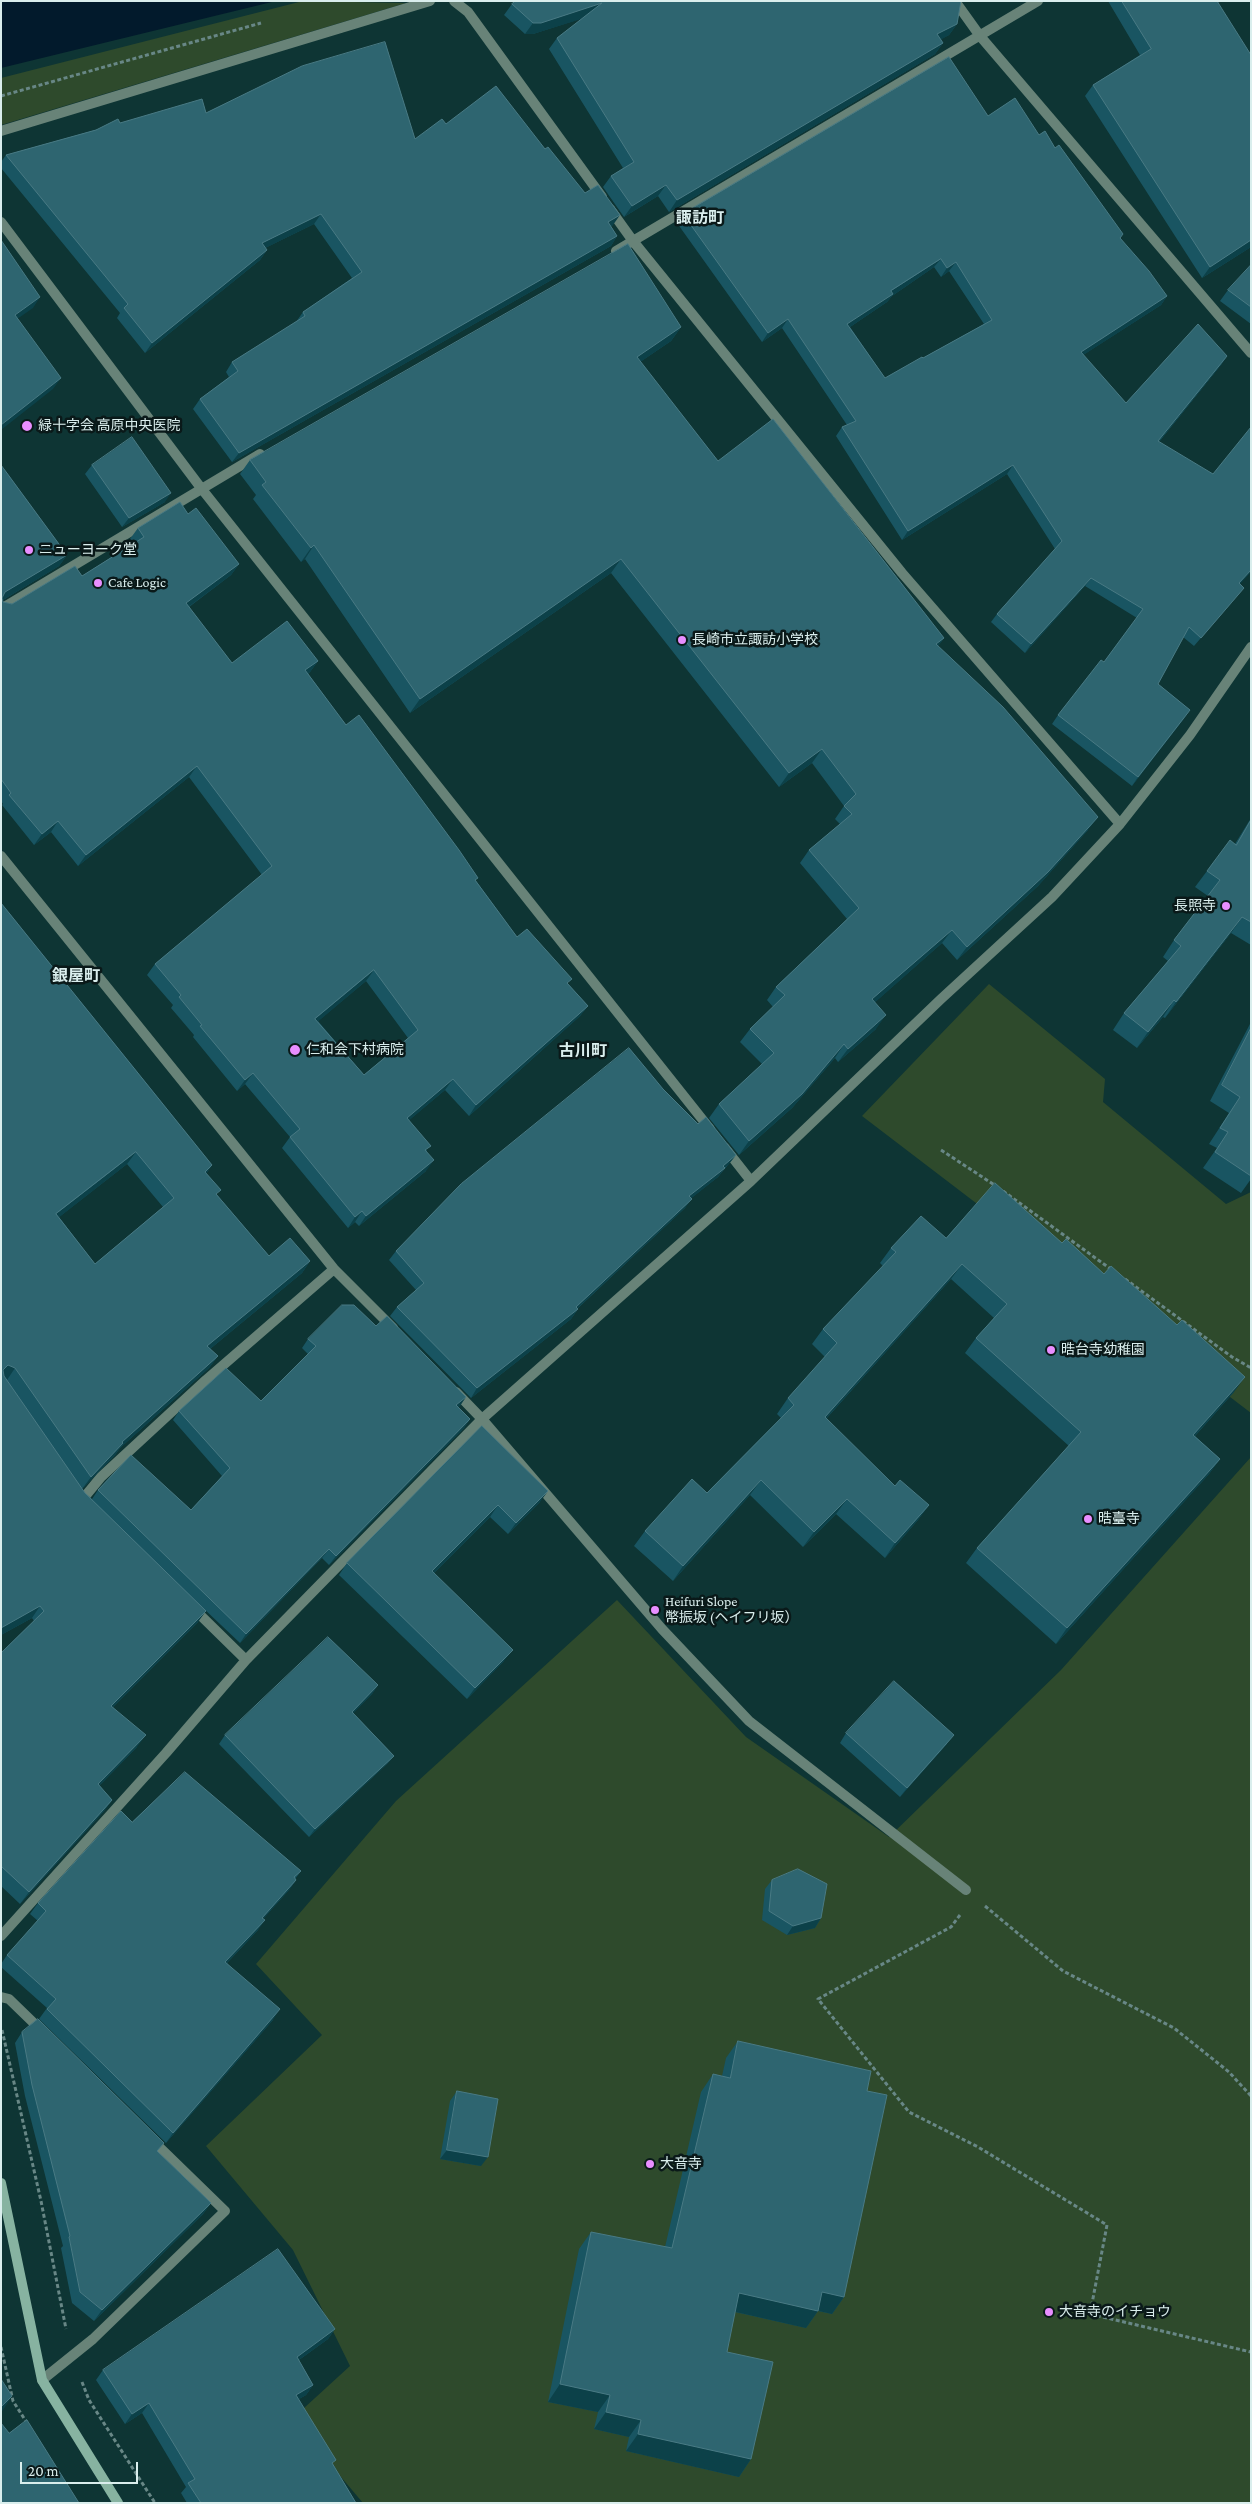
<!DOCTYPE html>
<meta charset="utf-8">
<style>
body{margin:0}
#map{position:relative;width:1252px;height:2504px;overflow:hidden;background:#0e3534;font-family:"Crimson Pro",serif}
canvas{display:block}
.frame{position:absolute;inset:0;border:2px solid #daeeed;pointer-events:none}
.scale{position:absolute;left:20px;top:2462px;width:118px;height:22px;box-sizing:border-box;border:2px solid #daeeed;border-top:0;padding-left:6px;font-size:15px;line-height:18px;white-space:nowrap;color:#daeeed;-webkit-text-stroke:4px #0a1919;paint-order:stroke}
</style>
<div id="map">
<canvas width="1252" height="2504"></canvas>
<div class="frame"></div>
<div class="scale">20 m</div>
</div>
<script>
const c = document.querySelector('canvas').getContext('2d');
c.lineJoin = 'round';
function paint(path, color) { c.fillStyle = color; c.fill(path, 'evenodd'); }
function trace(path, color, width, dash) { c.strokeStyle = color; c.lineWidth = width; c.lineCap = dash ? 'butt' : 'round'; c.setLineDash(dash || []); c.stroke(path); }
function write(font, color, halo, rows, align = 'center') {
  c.font = font + ' "Crimson Pro","Noto Sans JP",serif'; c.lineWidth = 5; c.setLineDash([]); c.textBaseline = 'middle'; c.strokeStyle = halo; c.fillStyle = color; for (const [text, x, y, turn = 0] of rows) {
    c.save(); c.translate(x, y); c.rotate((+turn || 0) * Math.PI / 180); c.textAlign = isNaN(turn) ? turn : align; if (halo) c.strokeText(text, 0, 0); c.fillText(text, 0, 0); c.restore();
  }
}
paint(new Path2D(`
 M303,1L406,3L1,125V78Z
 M989,984L1105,1079L1103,1102L1226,1204L1251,1192V1413L862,1116Z
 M1251,1457V2503H363L292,2419L350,2366L293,2250L206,2146L322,2035L256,1964L396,1801L617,1600L746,1737L889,1837L1061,1670Z`), '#2e4a2c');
paint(new Path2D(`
 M1,1H276L1,68Z`), '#021a2c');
trace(new Path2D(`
 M1,96L261,23
 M941,1150L996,1186
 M1003,1191L1112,1270
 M1125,1279L1232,1357L1251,1368
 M985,1906L1063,1971L1174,2028L1229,2072L1251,2096
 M960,1915L951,1927L818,1999L909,2112L978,2147L1107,2225L1090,2314L1251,2352
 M2,2030L41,2201L66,2329
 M1,2347L13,2401L27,2423
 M82,2382L89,2400L155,2503`), '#688786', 3, [4, 2.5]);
trace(new Path2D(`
 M454,1L468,12L602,197
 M955,1L980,36L1251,353
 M1,131L430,1
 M610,209L633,241L902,573L1120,824
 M1,222L201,488L710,1129
 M616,251L1038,1
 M1,609L260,454
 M1,856L334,1269L393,1328
 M725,1148L751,1181
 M456,1392L482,1419L662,1629L749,1721L966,1890
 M82,1500L101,1477L206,1380L334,1269
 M193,1608L246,1660
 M1,1936L166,1753L246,1660L482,1419L751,1181L941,999L1052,897L1120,824L1190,735L1251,647
 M1,1997L9,1999L43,2032
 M42,2380L93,2339L225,2211L151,2139`), '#688378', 10);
trace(new Path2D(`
 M1,2183L42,2380L118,2503`), '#87b3a1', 10);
paint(new Path2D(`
 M1108,1H1220L1218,3L1251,247L1202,278L1085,96L1093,85L1140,55Z
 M512,4L957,24L949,35L941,39L943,43L935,54L669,212L658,196L624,217L603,187L611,176L623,168L549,49L557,38L583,18L533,34H525L504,15Z
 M206,113L415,139L446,124L545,149L585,193L613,225L611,226L617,236L611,246L232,462L193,409L200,399L229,377L226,372L232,362L296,322L303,312L352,278L314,224L265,248L267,250L260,260L145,353L117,318L120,313L1,168V162L6,155L120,123Z
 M988,116L1039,135L1055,148L1120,238L1167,296L1161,305L1083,355L1126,403L1227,356L1221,365L1159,442L1240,584L1244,588L1237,596L1194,646L1183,637L1158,684L1190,710L1132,786L1052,724L1058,715L1104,662L1137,618L1085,586L1025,653L991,622L997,614L1055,549L1007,474L902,540L836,436L842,427L847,425L782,328L762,342L677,223L683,214ZM934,267L941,277L949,271L984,324L923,358L885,378L850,327L887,302L892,296Z
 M1251,265V324L1220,301L1228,290Z
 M681,327L671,341L640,362L718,461L944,638L938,646L1088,830L1038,886L957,960L942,943L875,1002L876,1029L838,1062L835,1058L792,1108L739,1155L709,1118L719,1104L762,1064L740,1042L750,1029L773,1007L767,1000L776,987L847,919L800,863L809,850L840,824L835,819L844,806L812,763L779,787L611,573L410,713L305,559L301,562L253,499L256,495L240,474L250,460Z
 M1,465L67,555L59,566L3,600V602L12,604L82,576L134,543L130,539L138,528L188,514L239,564L231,575L189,607L232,663L318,661L310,672L308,674L346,725L476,881L517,937L568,984L588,1006L580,1016L469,1116L445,1090L409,1120L427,1151L426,1171L359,1226L355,1222L348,1228L282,1148L290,1137L245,1084L237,1091L193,1037L194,1035L171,1008L173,1005L147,975L155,964L262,875L189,777L78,866L51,832L34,845L2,805L3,804L1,801ZM366,981L408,1038L364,1075L318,1021Z
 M92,465L165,502L122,527L85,474Z
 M1251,818V945L1231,933L1165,1018L1163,1017L1137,1048L1113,1030L1124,1013L1168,961L1163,957L1174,940L1208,896L1195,887L1207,871L1235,844Z
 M1,903L212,1165L206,1174L217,1195L269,1256L310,1261L302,1273L210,1349L218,1356L209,1368L120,1448L115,1455L82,1489L85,1493L92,1499L98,1490L191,1510L222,1476L173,1420L179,1411L261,1401L308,1354L302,1348L308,1339L376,1326L466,1397L458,1407L470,1419L464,1428L329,1565L322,1558L240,1643L202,1607L198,1622L113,1707L137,1747L99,1786L112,1800L104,1811L20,1904L1,1886V1653L34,1621L32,1618L1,1635ZM127,1164L163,1207L95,1264L59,1217Z
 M1251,1022V1179L1241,1193L1203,1168L1217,1148L1209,1144L1229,1113L1210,1101Z
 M663,1089L698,1124L736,1155L718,1177L691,1198L685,1208L577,1309H578L571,1319L471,1398L390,1316L397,1307L416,1290L389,1260L396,1251Z
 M946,1238L1062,1243L1234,1392L1195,1436L1220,1459L1209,1474L1056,1644L966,1563L977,1548L1069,1446L965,1353L976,1338L994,1318L951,1279L826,1419L895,1486L929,1505L918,1520L885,1558L836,1514L803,1547L750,1495L673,1581L634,1546L645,1531L707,1493L781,1418L777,1414L788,1398L825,1357L812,1344L823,1329L883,1266L880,1263L891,1248Z
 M482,1426L540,1502L508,1534L490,1517L434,1573L504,1661L467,1699L339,1575L347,1563Z
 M378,1685L372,1694L353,1713L394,1756L387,1764L309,1837L219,1744L225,1735Z
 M846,1733L947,1744L900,1797L840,1743Z
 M132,1822L301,1871L295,1879L296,1880L289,1890L263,1919L258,1930L227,1963L273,2020L166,2143L39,2019L47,2008L1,1967V1964L7,1955L38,1921L30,1914L38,1903Z
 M772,1880L821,1918L815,1928L787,1935L762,1920L765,1889Z
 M22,2032L158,2152L211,2203L203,2214L94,2321L72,2303L61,2248L63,2246L25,2096L15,2043Z
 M738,2041L867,2091L844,2297L832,2314L818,2311L806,2328L735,2312L727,2352L751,2459L739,2477L626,2451L629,2437L594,2429L598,2412L548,2402L579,2249L591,2232L665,2247L701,2092L713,2074L722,2076L726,2058Z
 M457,2091L481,2166L440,2159L450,2101Z
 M335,2329L328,2339L299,2360L313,2385L306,2395L299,2399L333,2464L356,2503H187L181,2493L186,2487L142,2413L125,2424L96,2380L103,2370Z`), '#195562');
paint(new Path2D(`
 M602,3L594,15L533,34H525L533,23Z
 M957,24L949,35L930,46L937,34Z
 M943,43L935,54L669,212L677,200Z
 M666,185L658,196L624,217L632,206Z
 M321,214L314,224L255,253L262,243Z
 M620,215L613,225L601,232L608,222Z
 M617,236L611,246L232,462L239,453Z
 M1251,240V247L1202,278L1210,267Z
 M267,250L260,260L145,353L152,343Z
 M941,259L934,267L892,296L887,302L841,333L847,324L891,291Z
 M956,262L949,271L941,277L947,268Z
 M1167,296L1161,305L1074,361L1081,352Z
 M40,297L33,308L7,326L15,315Z
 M788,319L782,328L762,342L768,333Z
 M681,327L671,341L627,371L637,357Z
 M1227,356L1221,365L1152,450L1158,441Z
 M61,378L53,389L1,430V425Z
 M1013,465L1007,474L902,540L908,531Z
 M171,493L165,502L122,527L129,518Z
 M314,545L305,559L301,562L311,548Z
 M67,555L59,566L1,601V598L5,592Z
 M621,559L611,573L410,713L420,699Z
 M239,564L231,575L179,614L186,603Z
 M1251,570V572L1233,592L1239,583Z
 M1091,578L1085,586L1025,653L1031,644Z
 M944,638L935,651L936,644Z
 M318,661L310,672L298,681L305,670Z
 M1190,710L1184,719L1132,786L1138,777Z
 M822,749L812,763L779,787L789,773Z
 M197,766L189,777L78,866L86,855Z
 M1098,817L1088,830L1038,886L957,960L967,947Z
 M58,821L51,832L34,845L42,834Z
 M1242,917L1231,933L1165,1018L1176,1002Z
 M952,930L942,943L863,1013L872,999Z
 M374,970L366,981L308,1030L315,1019Z
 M1174,1000L1163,1017L1137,1048L1148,1032Z
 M588,1006L580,1016L469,1116L476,1105Z
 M886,1015L876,1029L838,1062L848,1049Z
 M844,1044L835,1058L792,1108L739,1155L749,1141Z
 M253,1073L245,1084L237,1091L245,1080Z
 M453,1079L445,1090L399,1129L407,1118Z
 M136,1152L127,1164L48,1226L56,1214Z
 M736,1155L729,1164L724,1168H725L718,1177L683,1205L689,1196Z
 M434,1160L426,1171L359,1226L366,1216Z
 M212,1165L204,1177L205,1172Z
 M692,1199L685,1208L569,1316L576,1307Z
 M362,1211L355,1222L348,1228L355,1217Z
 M310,1261L302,1273L199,1358L207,1346Z
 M962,1264L951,1279L814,1432L825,1417Z
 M578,1309L571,1319L471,1398L477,1388Z
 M218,1356L209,1368L120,1448L115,1455L82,1489L91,1477L122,1442Z
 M8,1365L15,1368L7,1380L1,1378L3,1370Z
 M1245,1377L1234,1392L1182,1450L1193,1435Z
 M466,1397L460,1406L449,1414L456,1405Z
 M470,1419L464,1428L329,1565L336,1556Z
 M1220,1459L1209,1474L1056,1644L1067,1628Z
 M761,1480L750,1495L673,1581L683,1566Z
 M548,1491L540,1502L508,1534L516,1523Z
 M847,1499L836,1514L803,1547L814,1532Z
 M498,1505L490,1517L424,1583L432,1571Z
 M929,1505L918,1520L885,1558L895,1543Z
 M329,1549L322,1558L240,1643L246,1634Z
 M40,1606L32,1618L1,1635V1628Z
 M206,1611L198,1622L103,1717L111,1706Z
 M513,1650L504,1661L467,1699L475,1688Z
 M378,1685L372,1694L346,1721L352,1712Z
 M146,1735L137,1747L89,1796L98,1784Z
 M954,1735L947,1744L900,1797L907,1788Z
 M394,1756L387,1764L309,1837L315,1829Z
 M112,1800L104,1811L20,1904L29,1892Z
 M296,1880L289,1890L255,1928L262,1918Z
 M821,1918L815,1928L787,1935L793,1926Z
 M265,1920L258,1930L218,1972L225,1962Z
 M280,2009L273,2020L166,2143L173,2133Z
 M447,2150L488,2157L481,2166L440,2159Z
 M211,2203L203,2214L94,2321L102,2310Z
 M822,2292L844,2297L832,2314L810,2309Z
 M739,2293L818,2311L806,2328L727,2310Z
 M335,2329L328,2339L289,2367L297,2357Z
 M560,2384L610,2395L598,2412L548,2402Z
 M313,2385L306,2395L289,2405L296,2395Z
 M12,2396L3,2410L1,2412V2407Z
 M149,2403L142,2413L125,2424L132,2414Z
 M606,2412L641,2420L629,2437L594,2429Z
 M638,2434L751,2459L739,2477L626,2451Z`), '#0c4149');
const building = new Path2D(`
 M516,1H961L957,24L937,34L943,43L677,200L666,185L632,206L611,176L634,162L557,38L602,3L541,23H533L512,4Z
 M1122,1H1217L1251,55V240L1210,267L1093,85L1151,49Z
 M385,42L415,139L442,119L446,124L496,86L545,149L548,147L585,193L598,185L620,215L608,222L617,236L239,453L200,399L238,371L232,362L305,316L303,312L362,272L321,214L262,243L267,250L152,343L124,308L128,304L6,155L96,130L118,119L120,123L202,99L206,113L302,66Z
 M949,57L988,116L1015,98L1039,135L1045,131L1055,148L1059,145L1123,234L1120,238L1149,271L1167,296L1081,352L1126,403L1198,324L1227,356L1158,441L1213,474L1251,427V570L1239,583L1244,588L1201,638L1189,627L1158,684L1190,710L1138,777L1058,715L1101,660L1104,662L1143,609L1091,578L1031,644L997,614L1062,541L1013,465L908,531L842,427L856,421L788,319L768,333L683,214ZM941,259L947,268L956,262L992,320L923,358L922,357L885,378L847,324L893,294L891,291Z
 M1,240L40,297L15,315L61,378L1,425Z
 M628,244L681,327L637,357L718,461L773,419L944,638L936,644L1003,707L1098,817L1048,872L967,947L952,930L872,999L886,1015L848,1049L844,1044L802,1094L749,1141L719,1104L774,1053L750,1029L785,995L776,987L859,908L809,850L852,814L844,806L856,794L822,749L789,773L621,559L420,699L314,545L311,548L262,485L266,482L250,460Z
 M1251,265V307L1228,290Z
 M132,437L171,493L129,518L92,465Z
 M1,465L67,555L5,592L2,598L3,602L12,604L75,566L82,576L144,537L138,528L180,502L188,514L196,508L239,564L186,603L232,663L287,621L318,661L305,670L346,725L359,715L459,850L478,878L475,880L517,937L527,929L572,979L567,983L588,1006L476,1105L453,1079L407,1118L431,1146L425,1150L434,1160L366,1216L362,1211L355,1217L290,1137L300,1129L253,1073L245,1080L200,1026L202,1025L179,997L181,995L155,964L272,866L197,766L86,855L58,821L42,834L9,795L11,793L1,779ZM374,970L418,1030L364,1075L315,1019Z
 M1251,820V922L1242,917L1176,1002L1174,1000L1148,1032L1124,1013L1181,946L1174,940L1220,880L1207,871L1230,840L1236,845Z
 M1,903L212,1165L205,1172L221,1190L216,1194L269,1256L290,1238L310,1261L207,1346L218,1356L122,1442L123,1443L91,1477L15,1368L8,1365L3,1370L4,1376L85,1493L206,1611L111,1706L146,1735L98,1784L112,1800L29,1892L1,1866V1653L44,1611L40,1606L1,1628ZM136,1152L174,1198L95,1264L56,1214Z
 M1251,1028V1176L1215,1152L1228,1132L1220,1128L1240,1097L1222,1085Z
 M629,1048L663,1089L698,1124L706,1117L736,1155L723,1166L725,1168L689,1196L692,1199L576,1307L578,1309L477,1388L397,1307L424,1283L396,1251L461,1184Z
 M995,1183L1062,1243L1066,1239L1104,1274L1111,1266L1177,1325L1182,1320L1245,1377L1193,1435L1220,1459L1067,1628L977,1548L1081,1432L976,1338L1007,1304L962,1264L825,1417L895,1486L900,1480L929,1505L895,1543L847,1499L814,1532L761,1480L683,1566L645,1531L692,1479L707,1493L794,1405L788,1398L837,1343L823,1329L896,1252L891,1248L921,1216L946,1238Z
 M342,1305H354L376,1326L387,1316L466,1397L456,1405L470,1419L336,1556L329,1549L246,1634L98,1490L131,1455L191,1510L230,1468L179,1411L226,1368L261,1401L316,1346L308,1339Z
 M482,1426L548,1491L516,1523L498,1505L432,1571L513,1650L475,1688L347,1563Z
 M328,1637L378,1685L352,1712L394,1756L315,1829L225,1735Z
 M894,1681L954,1735L907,1788L846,1733Z
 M185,1772L301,1871L294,1877L296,1880L262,1918L265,1920L225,1962L280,2009L173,2133L47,2009L56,1999L7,1955L46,1911L38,1903L121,1811L132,1822Z
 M798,1869L827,1884L821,1918L793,1926L769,1911L772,1880Z
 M38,2019L164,2143L157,2151L211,2203L102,2310L80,2292L69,2237L70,2236L32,2085L22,2032Z
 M738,2041L871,2071L867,2091L887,2095L844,2297L822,2292L818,2311L739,2293L727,2352L773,2362L751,2459L638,2434L641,2420L606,2412L610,2395L560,2384L591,2232L672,2248L713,2074L730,2078Z
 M457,2091L498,2099L488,2157L447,2150Z
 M278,2249L335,2329L297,2357L313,2385L296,2395L336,2460L332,2463L356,2503H201L188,2483L195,2479L149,2403L132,2414L103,2370Z
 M1,2379L12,2396L1,2407Z
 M27,2420L79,2503H1V2423L9,2433Z`);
paint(building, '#2e6570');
trace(building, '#497a84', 1);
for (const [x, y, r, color] of [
 [27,426,6,"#e88eff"],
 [29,550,5,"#e88eff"],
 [98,583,5,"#e88eff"],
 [682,640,5,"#e88eff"],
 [1226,906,5,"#e88eff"],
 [295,1050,6,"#e88eff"],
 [1051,1350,5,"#e88eff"],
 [1088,1519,5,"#e88eff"],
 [655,1610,5,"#e88eff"],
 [650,2164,5,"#e88eff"],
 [1049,2312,5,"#e88eff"]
]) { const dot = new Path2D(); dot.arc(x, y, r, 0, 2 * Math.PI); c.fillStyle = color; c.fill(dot); trace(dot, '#0a1919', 2); }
write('14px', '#daeeed', '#0a1919', [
 ["緑十字会 高原中央医院",38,426],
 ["ニューヨーク堂",39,550],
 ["Cafe Logic",108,583],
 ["長崎市立諏訪小学校",692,640],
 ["長照寺",1216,906,"right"],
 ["仁和会下村病院",306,1050],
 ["晧台寺幼稚園",1061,1350],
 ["晧臺寺",1098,1519],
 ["Heifuri Slope",665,1602],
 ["幣振坂 (ヘイフリ坂）",665,1618],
 ["大音寺",660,2164],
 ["大音寺のイチョウ",1059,2312]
], 'left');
write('bold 16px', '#daeeed', '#0a1919', [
 ["諏訪町",700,218],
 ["銀屋町",76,976],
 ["古川町",583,1051]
]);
</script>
